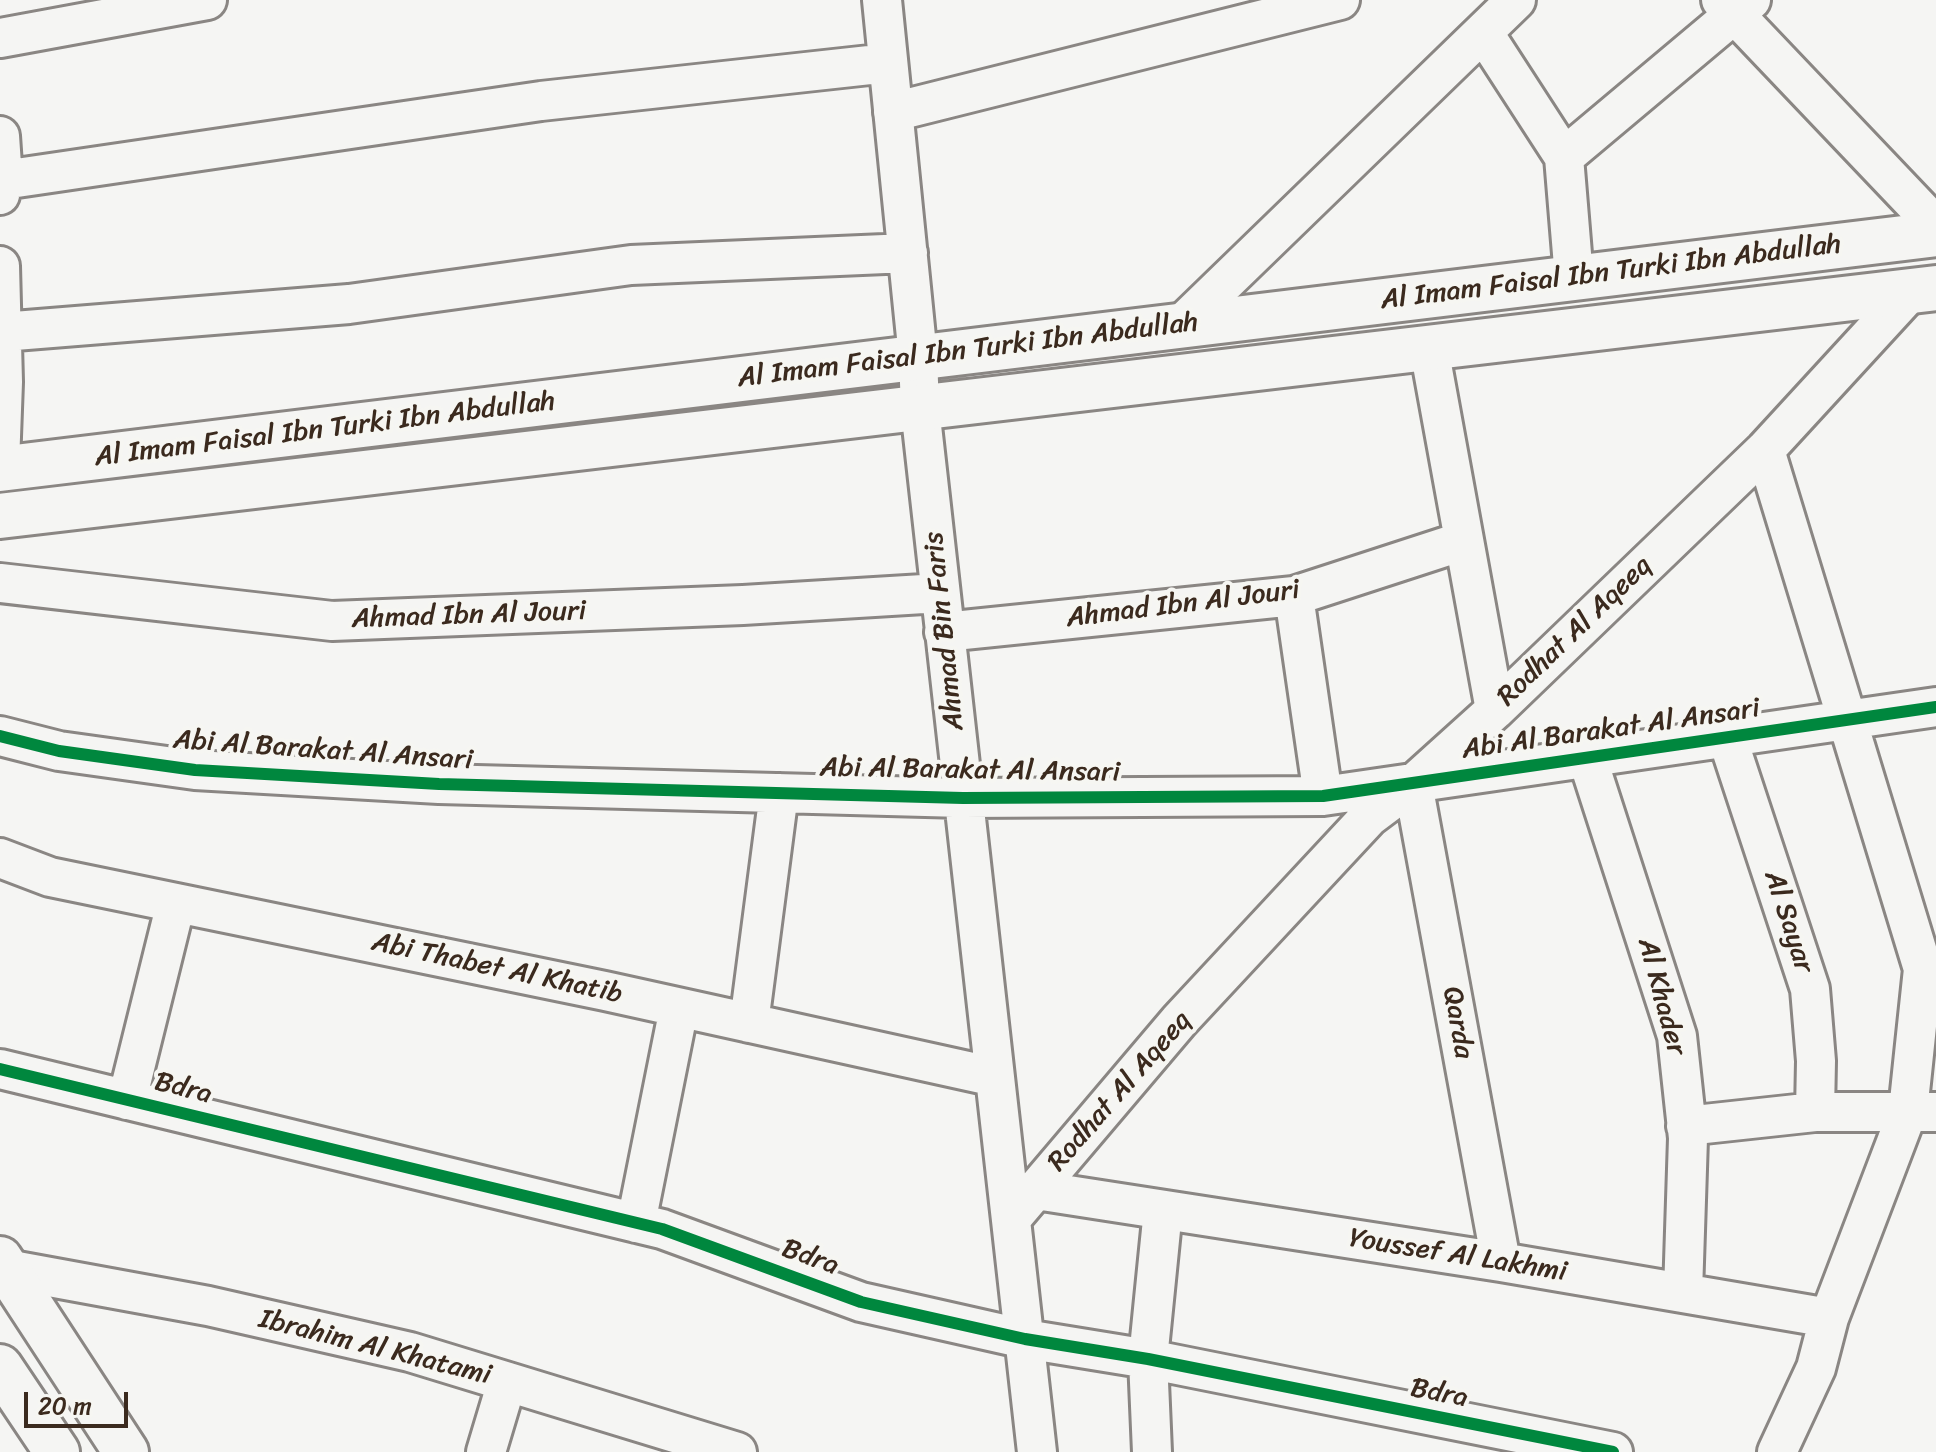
<!DOCTYPE html>
<style>
body{margin:0}
#map{position:relative;width:1936px;height:1452px;overflow:hidden;background:#f5f5f3;font-family:Sriracha,sans-serif}
canvas{display:block}
.scale{position:absolute;left:24px;top:1392px;width:104px;height:36px;box-sizing:border-box;border:4px solid #3b2a1e;border-top:0;padding-left:10px;font-size:24px;line-height:28px;white-space:nowrap;color:#3b2a1e;-webkit-text-stroke:6px #f6f6f2;paint-order:stroke}
</style>
<div id="map">
<canvas width="1936" height="1452"></canvas>
<div class="scale">20 m</div>
</div>
<script>
const c = document.querySelector('canvas').getContext('2d');
c.lineJoin = 'round';
function trace(path, color, width, dash) { c.strokeStyle = color; c.lineWidth = width; c.lineCap = dash ? 'butt' : 'round'; c.setLineDash(dash || []); c.stroke(path); }
function write(font, color, halo, rows, align = 'center') {
  c.font = font + ' Sriracha,sans-serif'; c.lineWidth = 8; c.setLineDash([]); c.textBaseline = 'middle'; c.strokeStyle = halo; c.fillStyle = color; for (const [text, x, y, turn = 0] of rows) {
    c.save(); c.translate(x, y); c.rotate((+turn || 0) * Math.PI / 180); c.textAlign = isNaN(turn) ? turn : align; if (halo) c.strokeText(text, 0, 0); c.fillText(text, 0, 0); c.restore();
  }
}
const street = new Path2D(`
 M882,0L918,357L920,408L1037,1452
 M1721,0L1936,226
 M1483,32L1564,157L1574,278
 M0,38L207,0
 M893,112L1340,0
 M0,136L3,180L0,195
 M1564,157L1751,0
 M3,180L541,101L888,63
 M0,266L3,382L0,464
 M1180,326L1516,0
 M2,332L349,304L631,265L908,253
 M1429,348L1495,710
 M1765,450L1923,969L1908,1111L1829,1318
 M0,583L332,621L743,605L940,593
 M1294,596L1323,796
 M944,632L1294,596L1463,541
 M0,736L59,751L195,770L439,784L963,798L1323,796L1936,707
 M1727,737L1810,989L1816,1061L1815,1112
 M1587,757L1677,1036L1688,1138L1683,1293
 M1413,784L1501,1262
 M0,858L50,877L605,991L995,1077
 M749,1023L779,793
 M0,1069L662,1229L861,1302L1025,1339L1148,1359L1613,1452
 M127,1100L176,903
 M1686,1126L1815,1112H1936
 M1036,1190L1501,1262L1829,1318L1816,1368L1777,1452
 M1011,1219L1179,1021L1369,817L1413,784L1495,710L1765,450L1912,290
 M636,1223L679,1008
 M6,1269L208,1306L410,1352L737,1452
 M486,1452L507,1382
 M1152,1452L1148,1359L1163,1210`);
const secondary = new Path2D(`
 M0,469L1936,234
 M0,516L1936,288
 M0,1259L126,1452
 M0,1367L57,1452`);
trace(street, '#8a8683', 44);
trace(secondary, '#8a8683', 50);
trace(street, '#f5f5f3', 38);
trace(secondary, '#f5f5f3', 44);
trace(new Path2D(`
 M0,736L59,751L195,770L439,784L963,798L1323,796L1936,707
 M0,1069L662,1229L861,1302L1025,1339L1148,1359L1613,1452`), '#00873e', 12);
write('28px', '#3b2a1e', '#f6f6f2', [
 ["Al Imam Faisal Ibn Turki Ibn Abdullah",1611,273,-7],
 ["Al Imam Faisal Ibn Turki Ibn Abdullah",968,351,-7],
 ["Al Imam Faisal Ibn Turki Ibn Abdullah",325,430,-7],
 ["Ahmad Ibn Al Jouri",1183,605,-7],
 ["Ahmad Ibn Al Jouri",469,616,-2],
 ["Ahmad Bin Faris",945,631,-96],
 ["Rodhat Al Aqeeq",1575,632,-44],
 ["Abi Al Barakat Al Ansari",1611,730,-8],
 ["Abi Al Barakat Al Ansari",323,751,4],
 ["Abi Al Barakat Al Ansari",970,771,1],
 ["Al Sayar",1788,922,72],
 ["Abi Thabet Al Khatib",497,969,12],
 ["Al Khader",1661,997,75],
 ["Qarda",1457,1023,80],
 ["Bdra",183,1089,14],
 ["Rodhat Al Aqeeq",1120,1092,-49],
 ["Youssef Al Lakhmi",1458,1256,9],
 ["Bdra",810,1258,20],
 ["Ibrahim Al Khatami",375,1348,14],
 ["Bdra",1439,1394,11]
]);
</script>
